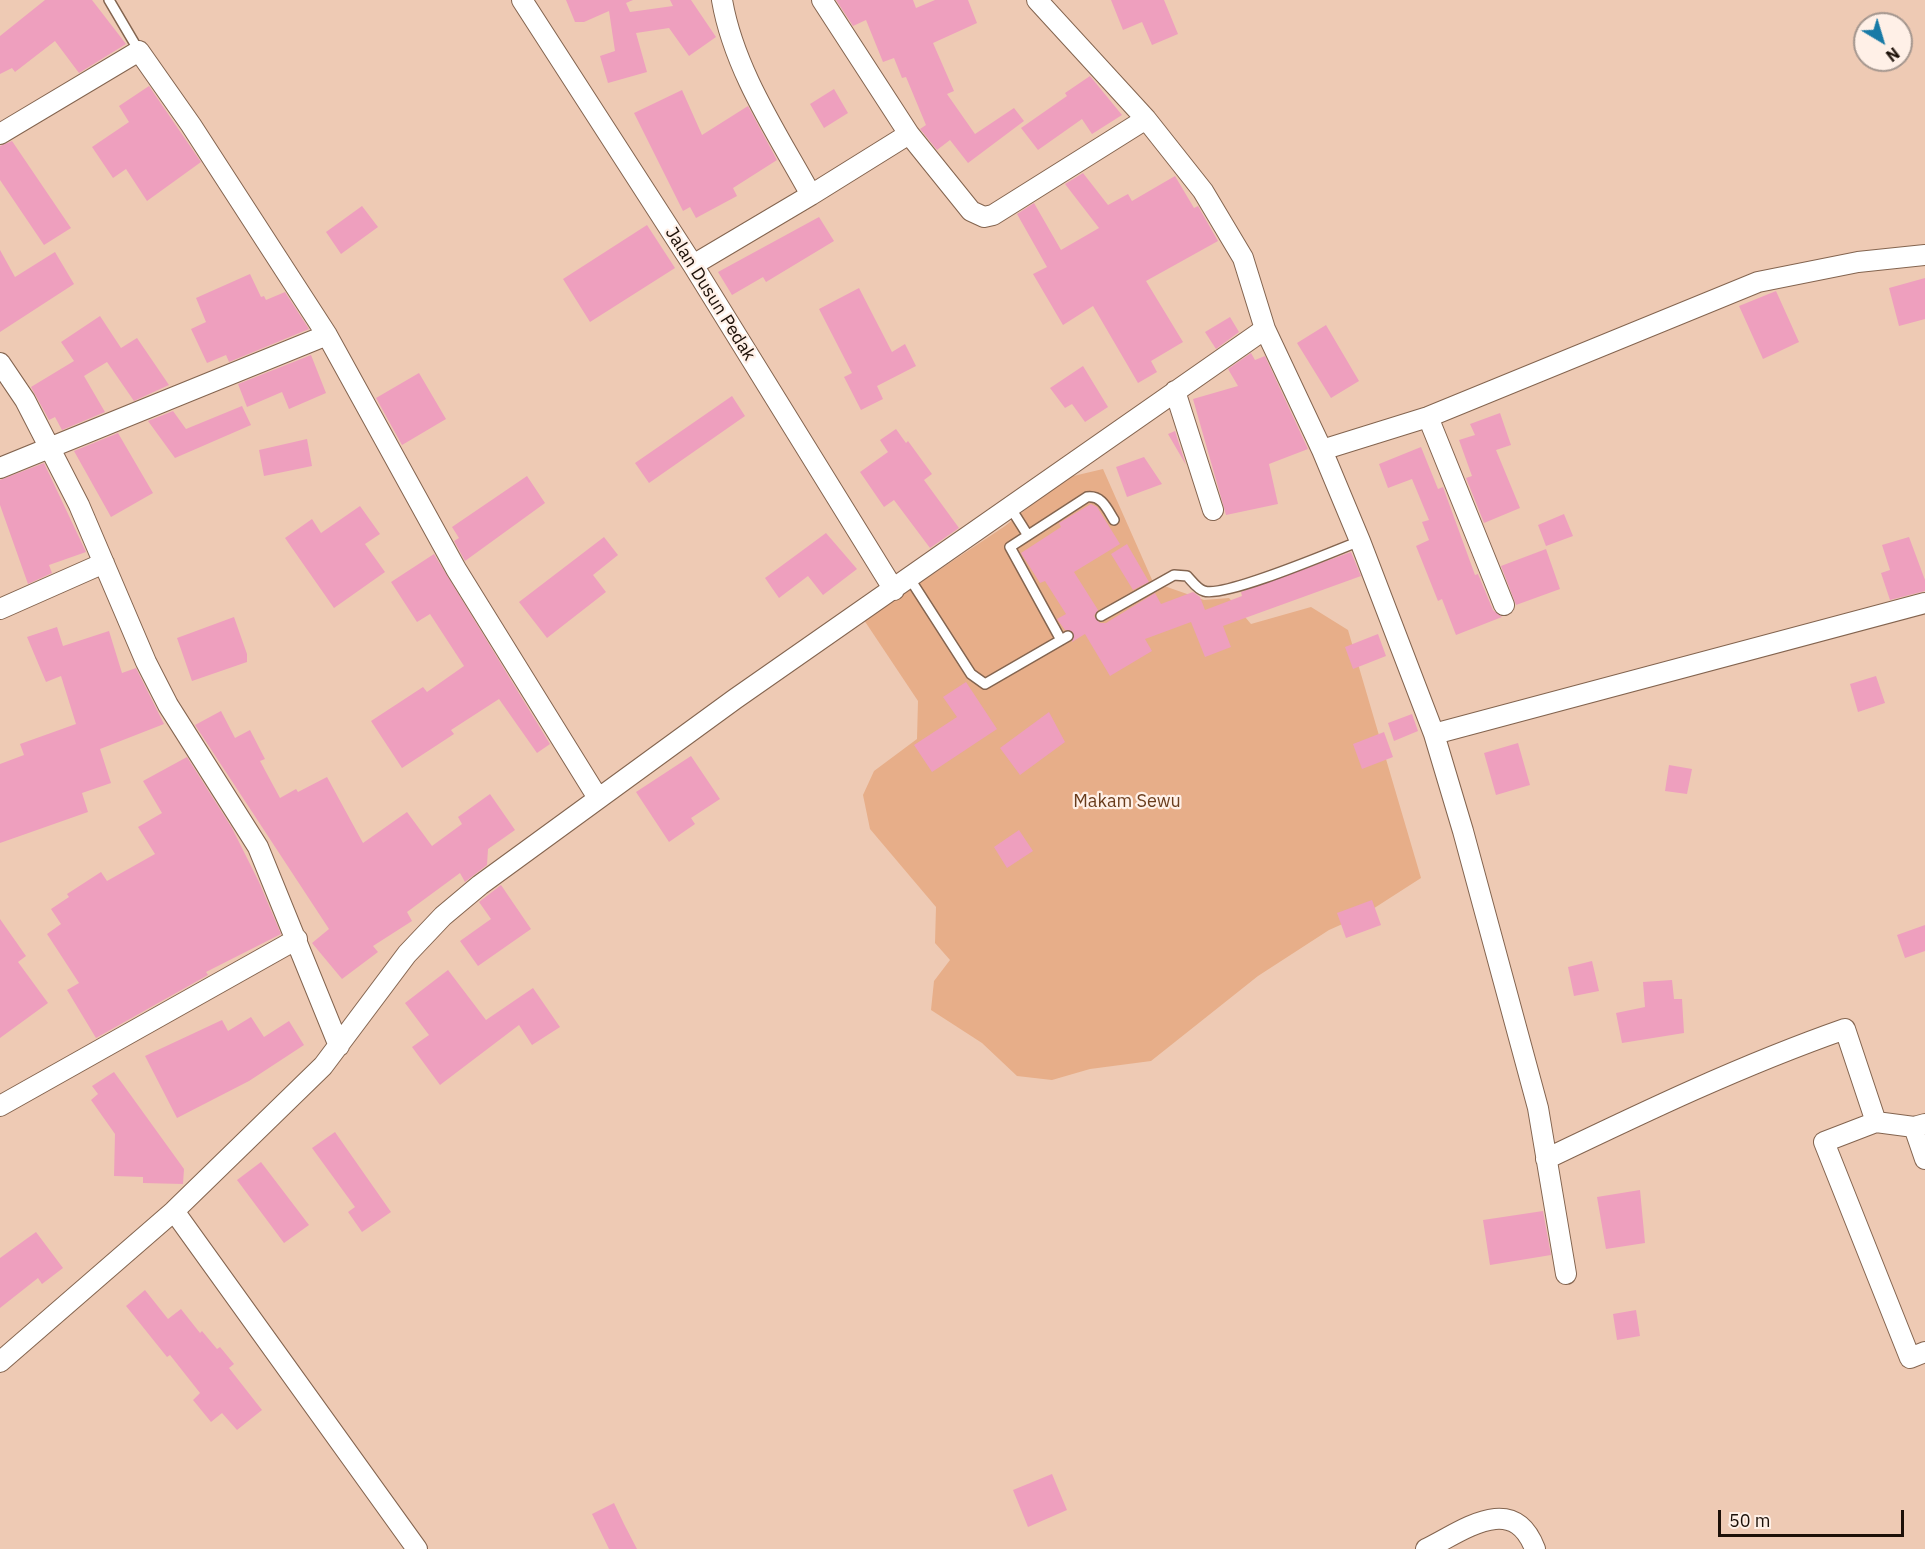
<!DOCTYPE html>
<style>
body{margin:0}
#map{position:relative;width:1925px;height:1549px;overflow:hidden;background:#eecab4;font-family:"IBM Plex Sans",sans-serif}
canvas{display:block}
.north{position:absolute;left:1853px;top:12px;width:60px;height:60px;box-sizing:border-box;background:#fff0e7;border:2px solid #a4968e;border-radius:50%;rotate:142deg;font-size:16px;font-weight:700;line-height:24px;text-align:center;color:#1c1008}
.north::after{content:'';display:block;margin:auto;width:21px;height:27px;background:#187aa6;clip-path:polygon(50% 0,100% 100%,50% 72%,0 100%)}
.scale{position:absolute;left:1718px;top:1510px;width:186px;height:27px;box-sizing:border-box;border:3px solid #1c1008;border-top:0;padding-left:8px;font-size:18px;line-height:21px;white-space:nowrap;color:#1c1008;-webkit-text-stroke:4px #fff0e7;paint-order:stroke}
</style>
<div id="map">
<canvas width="1925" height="1549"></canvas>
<div class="north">N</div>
<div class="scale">50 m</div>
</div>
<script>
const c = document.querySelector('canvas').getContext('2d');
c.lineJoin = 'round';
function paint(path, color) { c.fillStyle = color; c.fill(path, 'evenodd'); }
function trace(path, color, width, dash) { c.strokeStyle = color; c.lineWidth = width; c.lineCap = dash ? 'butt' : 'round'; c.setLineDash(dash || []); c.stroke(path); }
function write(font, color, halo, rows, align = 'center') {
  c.font = font + ' "IBM Plex Sans",sans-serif'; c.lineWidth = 4.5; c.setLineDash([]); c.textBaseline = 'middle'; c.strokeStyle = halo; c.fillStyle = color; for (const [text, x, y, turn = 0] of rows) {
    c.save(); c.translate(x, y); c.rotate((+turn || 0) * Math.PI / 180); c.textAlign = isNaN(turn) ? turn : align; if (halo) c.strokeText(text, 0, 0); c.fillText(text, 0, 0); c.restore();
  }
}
paint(new Path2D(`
 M1103,469L1153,582L1204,600L1229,598L1251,624L1311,607L1348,630L1421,878L1365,914L1329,930L1258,976L1151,1061L1090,1069L1052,1080L1017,1076L982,1043L931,1010L934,981L950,960L935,943L936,907L870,829L863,795L874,771L917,739L918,701L864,620L1005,526L1065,478Z`), '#e7ae89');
paint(new Path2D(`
 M45,0H92L126,44L79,73L55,41L15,72L12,68L0,74V36Z
 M566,0H633L626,3L630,12L673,6L670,0H691L716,37L689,56L669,28L636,33L647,72L608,83L600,56L615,51L609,11L584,22H575Z
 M836,0H913L916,8L935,0H968L977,23L933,43L954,91L947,94L975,134L1014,108L1024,121L968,163L950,140L937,150L920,129L926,125L906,77L902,78L894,58L883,62L866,20L853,26Z
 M1111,0H1164L1178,34L1152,45L1142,22L1123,30Z
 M1090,76L1122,115L1092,134L1082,119L1038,150L1021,128L1067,96L1065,93Z
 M149,86L201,162L147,201L126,169L113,178L92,147L129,122L119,106Z
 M834,89L848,113L824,128L810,104Z
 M682,90L702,135L748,106L777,160L733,188L737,196L696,218L690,207L683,211L634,113Z
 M12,141L71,228L44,245L0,180V146Z
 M1083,173L1108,205L1128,194L1132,201L1175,176L1194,208L1198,206L1218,241L1146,281L1183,342L1151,361L1157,372L1138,383L1093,306L1063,325L1033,274L1047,267L1017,214L1034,203L1061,250L1099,228L1065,184Z
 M362,206L378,227L341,254L326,232Z
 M819,217L834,241L766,282L763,277L732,295L718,272Z
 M647,225L675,268L590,322L563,279Z
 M0,250L15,277L55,252L74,284L0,332Z
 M250,274L261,297L264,296L266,300L285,292L309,329L229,362L226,355L207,363L191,329L206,322L196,298Z
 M1925,278V319L1899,326L1889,288Z
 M859,288L892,352L905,344L916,366L877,386L883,399L861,410L844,377L852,373L819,309Z
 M1776,291L1799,342L1763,359L1739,306Z
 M100,316L121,348L137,338L169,385L134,401L107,362L84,376L105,412L62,430L55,417L49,420L31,387L74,361L61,342Z
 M1230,317L1239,332L1216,349L1205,332Z
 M1326,325L1359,381L1331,398L1297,343Z
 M1251,353L1255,360L1265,356L1308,449L1269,464L1278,504L1226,515L1193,399L1238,386L1228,369Z
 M311,355L326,393L289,409L282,392L247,407L238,384Z
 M1083,366L1108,407L1085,422L1072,404L1065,408L1050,388Z
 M419,373L446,419L402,445L376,398Z
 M732,396L745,416L649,483L635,463Z
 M242,406L251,425L175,458L148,421L173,411L186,429Z
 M1500,413L1511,445L1496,450L1520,508L1484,523L1466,478L1472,476L1459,440L1475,435L1470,424Z
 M896,429L906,443L908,441L932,474L924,480L959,528L930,548L894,500L884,507L860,472L888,452L880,440Z
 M1175,431L1186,465L1168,434Z
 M118,433L153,493L111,517L74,451Z
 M307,439L312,466L264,476L259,450Z
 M1421,447L1438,489L1443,487L1475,575L1478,574L1493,610L1502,617L1456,635L1442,599L1438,601L1416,546L1429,540L1422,522L1429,520L1412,479L1388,488L1379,464Z
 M1144,457L1162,484L1127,497L1116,467Z
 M44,463L86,552L49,565L52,573L28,584L0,505V480Z
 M527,476L545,503L465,561L454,541L459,538L452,527Z
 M1091,504L1097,507L1120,544L1074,572L1098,610L1094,616L1100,623H1106L1155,593L1161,604L1193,592L1200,597L1205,610L1242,596L1241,592L1351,552L1361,576L1223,626L1231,647L1205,657L1191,622L1145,639L1152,651L1110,676L1085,634L1072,642L1073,632L1065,630L1057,619L1066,614L1045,581L1040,583L1021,553L1061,527L1059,523Z
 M360,506L380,534L365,544L385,572L334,608L285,538L312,519L321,533Z
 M1564,514L1573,536L1546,546L1538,525Z
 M826,533L857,569L823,595L808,576L779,598L765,578Z
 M604,537L618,555L593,575L606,592L547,638L519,602Z
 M1909,537L1925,580V591L1890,600L1881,573L1890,570L1882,545Z
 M1127,544L1149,582L1133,590L1111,554Z
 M1546,549L1560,589L1516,605L1501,566Z
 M434,554L550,744L537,753L499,699L451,730L454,734L402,768L371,721L423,687L427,692L464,666L430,614L417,622L391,582Z
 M234,617L247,654V662L192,681L177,638Z
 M57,627L63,646L109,631L122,673L136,668L164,724L100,749L111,783L82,793L88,812L0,843V764L24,755L20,744L76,724L61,676L46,682L27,637Z
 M1378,634L1386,656L1353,669L1345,647Z
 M1876,676L1885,703L1858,712L1850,684Z
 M966,682L997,729L932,772L914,745L957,717L943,697Z
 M221,711L235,738L250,730L265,759L260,761L280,798L296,789L298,792L327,777L363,843L407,812L432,846L462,824L458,817L490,794L515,830L488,849L487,865L465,882L460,873L407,912L412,921L373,946L378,952L342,979L312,943L329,929L195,725Z
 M1049,712L1065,742L1020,775L1000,748Z
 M1412,714L1418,731L1394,741L1388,723Z
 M1384,732L1393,757L1362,769L1353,744Z
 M1518,743L1530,785L1496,795L1484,753Z
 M691,756L720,799L691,818L695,824L669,842L636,792Z
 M187,757L232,828L259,882L281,934L206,972L208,975L96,1038L67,990L79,983L47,934L61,924L51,909L69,897L67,894L101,872L107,881L155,854L138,827L162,813L143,781Z
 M1669,765L1692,769L1687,794L1665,791Z
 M1019,830L1033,851L1007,868L994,847Z
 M501,885L531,929L478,966L460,941L491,919L479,902Z
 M1372,900L1381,925L1346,938L1337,913Z
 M0,919L26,956L18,962L48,1003L0,1038Z
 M1925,925V951L1905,958L1897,935Z
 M1592,961L1599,991L1574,996L1568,967Z
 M448,970L486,1020L533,988L560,1027L532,1045L519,1025L440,1085L412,1047L429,1035L405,1003Z
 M1672,980L1674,999H1682L1684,1033L1622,1043L1616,1013L1645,1007L1643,982Z
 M251,1017L264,1037L289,1021L304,1045L249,1081L177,1118L145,1056L222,1020L228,1031Z
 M114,1072L184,1169L183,1184L143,1183V1177L114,1176L115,1134L91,1100L98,1094L92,1086Z
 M335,1132L391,1212L362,1232L348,1212L355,1207L312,1148Z
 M261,1162L309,1225L284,1243L237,1180Z
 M1640,1190L1645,1243L1606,1249L1597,1197Z
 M1543,1211L1551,1255L1490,1265L1483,1220Z
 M36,1232L63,1268L42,1284L38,1278L0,1308V1258Z
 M145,1290L168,1319L181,1309L200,1333L202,1331L217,1349L220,1347L234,1364L229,1368L262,1410L237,1430L222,1413L211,1422L193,1400L200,1393L170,1355L167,1357L126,1306Z
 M1636,1310L1640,1336L1617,1340L1613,1314Z
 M1052,1474L1067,1510L1028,1527L1013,1490Z
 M614,1503L624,1524L637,1549H609L592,1514Z`), '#ee9fbe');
const lane = new Path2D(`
 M109,0L139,51
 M1010,507L1027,534
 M910,579L971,674L985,684L1068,636
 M1101,616L1174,575L1187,576C1192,581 1197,589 1204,591C1225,598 1334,551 1360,541
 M1061,640L1010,547L1087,497C1102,495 1107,509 1114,520`);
const street = new Path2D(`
 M522,0L693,265L894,590
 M822,0L909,134
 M1037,0L1146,119L1203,191L1243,258L1265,329L1322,450L1428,417L1758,282L1858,262L1925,255
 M0,134L139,51L191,125L327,335L456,569L598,798
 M811,195L909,134L971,211L984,217L993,215L1146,119
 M693,265L811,195C777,133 734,70 722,0
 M0,363L25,400L79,505L146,662L168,705L258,847L339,1046
 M1175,391L1213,510
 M1428,417L1504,605
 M1322,450L1360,541L1434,734L1463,831L1538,1108L1566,1274
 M0,468L327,335
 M0,609L104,563
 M1434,734L1925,603
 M0,1106L297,939
 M1876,1122L1914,1127L1925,1124
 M1914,1127L1925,1159
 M1546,1159C1644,1112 1742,1065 1845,1029L1876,1122L1824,1142L1910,1358L1925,1352
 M174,1211L417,1549
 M0,1362L174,1211L323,1066L407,954L443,916L480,885L735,699L1265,329
 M1426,1549C1463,1531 1513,1491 1535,1549`);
trace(lane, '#83644f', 12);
trace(street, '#83644f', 22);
trace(lane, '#fff', 9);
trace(street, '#fff', 20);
write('18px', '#1c1008', '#fff0e7', [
 ["Jalan Dusun Pedak",710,294,58]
]);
write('18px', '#693c1c', '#fff0e7', [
 ["Makam Sewu",1127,802]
]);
</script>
